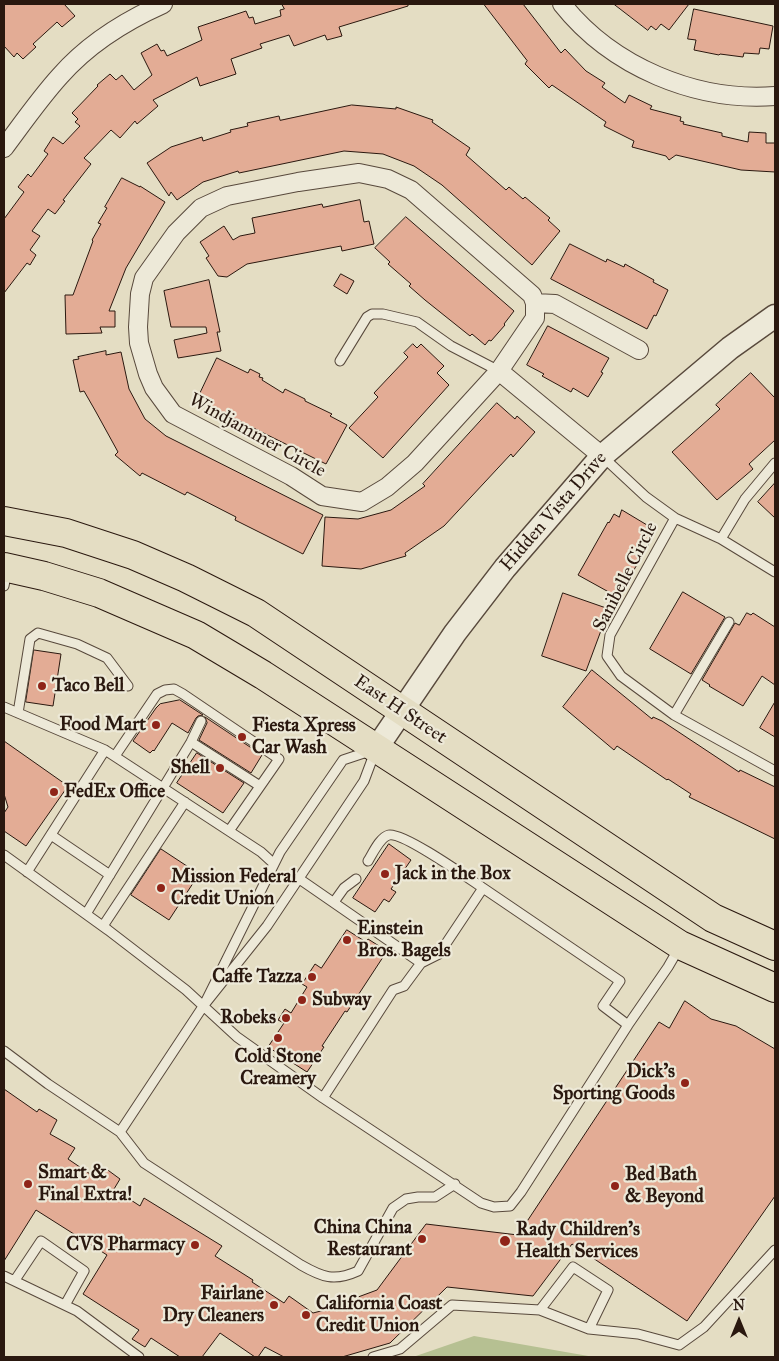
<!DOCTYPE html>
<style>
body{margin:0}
#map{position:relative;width:779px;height:1361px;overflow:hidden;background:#e4ddc3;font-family:"IM FELL Great Primer",serif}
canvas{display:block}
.frame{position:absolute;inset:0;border:5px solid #2a180f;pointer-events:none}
.north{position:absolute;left:714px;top:1296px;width:50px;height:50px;-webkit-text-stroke:4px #ede9d8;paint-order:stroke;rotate:0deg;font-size:14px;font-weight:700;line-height:20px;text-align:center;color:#2a180f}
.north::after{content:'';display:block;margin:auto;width:18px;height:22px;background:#2a180f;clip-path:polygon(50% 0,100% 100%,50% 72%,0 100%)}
</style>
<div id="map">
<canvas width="779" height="1361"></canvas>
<div class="frame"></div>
<div class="north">N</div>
</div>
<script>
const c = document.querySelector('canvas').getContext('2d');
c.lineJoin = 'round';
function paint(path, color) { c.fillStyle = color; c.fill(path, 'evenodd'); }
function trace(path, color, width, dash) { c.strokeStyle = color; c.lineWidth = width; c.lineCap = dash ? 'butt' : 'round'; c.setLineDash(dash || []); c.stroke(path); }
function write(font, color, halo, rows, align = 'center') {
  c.font = font + ' "IM FELL Great Primer",serif'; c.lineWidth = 4.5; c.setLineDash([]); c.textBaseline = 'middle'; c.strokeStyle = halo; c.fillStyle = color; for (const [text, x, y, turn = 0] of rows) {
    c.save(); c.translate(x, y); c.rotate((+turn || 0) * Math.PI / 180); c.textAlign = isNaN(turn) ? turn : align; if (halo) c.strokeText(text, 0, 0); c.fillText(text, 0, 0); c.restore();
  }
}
paint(new Path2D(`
 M474,1336L594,1357H413Z`), '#b6c092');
const building = new Path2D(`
 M4,4H64L75,16L62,27L57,22L33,44L36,47L23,59L17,53L14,57L4,46Z
 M282,4H408V6L339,27L342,36L327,40L325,35L294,46L289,35L260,44L262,48L231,59L236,74L200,86L197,77L153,100L158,106L137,124L135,121L120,138L111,130L84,158L91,164L63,200L65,201L55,214L48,209L32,231L40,236L30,250L36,255L30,265L27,263L4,293V219L24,192L18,187L28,174L31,177L48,154L44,151L53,137L63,144L80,126L75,122L78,119L72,113L98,86L97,85L110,74L116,80L122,75L134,90L152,75L141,53L157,44L161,51L164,50L167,56L202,40L198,27L246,11L249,18L253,17L255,24L281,16L280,10L284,9Z
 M484,4H523L561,53L565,49L586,71L605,83L602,87L625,103L629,95L652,106L650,109L681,117L680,121L684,122L683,124L722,133V136L748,142L749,132L766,133V143H775V172L741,170L676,155L669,160L666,156L632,147L634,141L604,126L606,122L552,85L549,88L525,64L527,61Z
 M614,4H689L669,30L661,24L656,30L651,26L648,30Z
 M694,9L773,26L769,49L760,48L759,54L744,53L743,57L720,54L719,55L694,50L696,40L688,39Z
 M352,105L396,109V107L433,120L432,122L470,148L466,155L506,190L509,187L523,199L525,197L550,218L548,220L560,231L532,265L442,185L414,166L383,154L344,151L239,173L238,171L203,182L177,200L171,192L169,196L147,163L171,147L202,137L203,141L231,132L230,130L248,126L247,123L279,116L280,120Z
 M122,178L140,187V186L165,202L126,268L109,311H115V327H100L102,333L66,334L65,295H73L93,241L92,240L101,224L98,223L107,208L105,207Z
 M360,200L364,222L369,221L374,244L342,251L341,246L247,264L227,277L218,276L206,258L209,256L200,242L224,226L233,240L240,236L255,233L252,218L322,204L323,207Z
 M406,217L514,311L504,324L505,325L491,341L489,340L485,345L472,334L470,336L425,300L409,286L411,284L388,264L390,262L375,248Z
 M570,244L606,262L607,259L624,267L625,264L654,280L653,282L668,290L656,316L654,315L647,329L551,279Z
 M341,274L354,281L347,294L334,286Z
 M209,280L220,332H217L221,351L178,358L174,340L207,333L206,327H171L164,291Z
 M548,326L609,358L601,372L603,373L588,397L573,388L571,392L542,376L544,374L527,365Z
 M413,344L417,348L421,344L444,366L437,373L449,385L383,458L349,428L378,397L374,393L408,357L404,353Z
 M106,351V355L121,352L129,389L145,419L166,436L323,515L303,554L235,520L236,517L187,492L185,495L142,473L140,476L115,455L118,452L96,412L84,391L80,392L73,360L79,359L78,357Z
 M217,358L248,373L250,369L260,374L259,377L263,378L262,380L283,393L285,389L305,399V401L332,414L330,416L347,425L326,464L197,400Z
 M751,373L775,398V440L749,464L753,469L717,500L672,452L720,409L716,405Z
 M497,403L515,419L517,416L535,432L513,457L511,454L444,526L405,553L406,556L361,569L322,566L325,517L358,519L391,510L425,486L423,484Z
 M775,483V518L758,502Z
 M622,510L652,528L651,530L655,533L631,575L616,596L578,575L608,522L609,523L614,514L619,517Z
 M683,592L725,617L691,674L650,649Z
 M563,593L609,609L586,671L542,656Z
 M747,613L751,615L753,613L775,627V685L762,676L743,706L709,686L710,685L702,680L735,623L739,625Z
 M34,650L61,654L53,706L26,702Z
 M592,670L652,719L653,717L662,721L739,772L740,770L775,787V839L689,797L691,794L668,779L667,780L617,746L614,750L563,707Z
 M180,700L203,715L198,716L196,718L188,733L172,723L154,751L153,750L150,753L133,741L156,708L160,704Z
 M775,702V737L760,728Z
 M205,717L262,755L251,773L199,740L207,723Z
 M4,741L68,786L26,846L4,831V813L8,807L4,794Z
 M197,753L244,783L223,813L177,783Z
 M389,844L411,860L391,889L396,892L389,902L384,899L375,912L353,898Z
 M161,849L199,874L169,920L131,895Z
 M347,930L366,942L368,939L387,951L347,1012L345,1011L322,1046L324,1047L307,1072L268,1047L284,1023L278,1020L285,1009L291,1013L307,987L302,984L315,964L321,968Z
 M685,1001L711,1019L736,1026L775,1049V1196L687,1321L572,1244L533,1296L447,1287L390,1343L342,1357H284L265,1347L258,1357H255L220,1333L202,1357H180L151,1338L145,1347L132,1339L139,1330L83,1294L107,1255L36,1210L4,1261V1089L37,1112L39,1109L57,1120L50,1134L75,1148L68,1159L99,1180L105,1168L120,1179L114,1189L140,1206L144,1198L222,1246L215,1256L253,1280L252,1282L284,1303L289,1296L313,1313L329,1309L333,1300L342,1296L350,1300L377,1290L426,1224L518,1235L659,1022L669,1028Z`);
paint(building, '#e3ac95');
trace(building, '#2a180f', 1);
const service = new Path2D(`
 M340,361L367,317L372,314H383L417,322L451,346L499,371
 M602,456L646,497L675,518
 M721,539L745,499L775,463
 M775,572L721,539L675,518L610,635L607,656L621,676L674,715L775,771
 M4,586L7,570
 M4,707L105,750L261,852L273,863
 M18,713L30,639L38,633L77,644L107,658L128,686
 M674,715L729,622
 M191,742L260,786
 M376,749L364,781L267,926L204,1005L280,852L343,760Z
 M115,756L157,694L165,690L174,689L183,694L279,759L229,831
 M51,835L110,875
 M4,855L108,930L186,990L237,1037L323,1098L481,1203L494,1207L510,1206L521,1192L628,1025L668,967L679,948
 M368,861C373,853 380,837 389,835C403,832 468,878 483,888
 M27,872L105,750
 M298,878L421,963L439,954L483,888L620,981L603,1006L628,1025
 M334,902L344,888L356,879
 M86,914L191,742L201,721
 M103,926L185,802
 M4,1051L48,1084L120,1132L204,1005
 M323,1098L393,990L404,986L421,963
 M120,1132L144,1163L301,1265C322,1277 334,1282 358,1271L393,1208L406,1199L418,1197H435L455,1184
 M4,1276L77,1311L139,1357
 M15,1280L41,1241L84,1271L65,1305
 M540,1310L573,1267L608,1290L589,1329
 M373,1357L400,1349L452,1305L540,1310L589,1329L638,1334L679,1345L704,1327L775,1250`);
const minor = new Path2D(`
 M562,4C612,67 696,102 775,96
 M4,148C22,124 40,98 60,76C88,44 125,21 163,4
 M359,173L388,179L411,190L532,295L535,303V318L499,371L415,463L387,487L362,502L322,496L291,476L173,414L154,388L148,374L139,343L138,327L140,294L144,278L176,233L201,208L227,196L298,182Z
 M535,303L555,304L639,350
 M499,371L602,456`);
const tertiary = new Path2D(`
 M376,749L455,633L505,568L602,456L730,348L775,316`);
const primary = new Path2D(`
 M4,521L66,533L133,555L186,578L256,613L713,918L775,946
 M4,567L44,576L99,593L196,635L263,675L680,945L775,988`);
trace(service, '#58493c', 11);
trace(minor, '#58493c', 20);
trace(tertiary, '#58493c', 25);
trace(primary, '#2a180f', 30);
trace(service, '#ede9d8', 9);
trace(minor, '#ede9d8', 18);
trace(tertiary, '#ede9d8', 22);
trace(primary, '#e4ddc3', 28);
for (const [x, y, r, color] of [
 [42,686,5,"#8f2418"],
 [156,725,5,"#8f2418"],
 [242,737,5,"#8f2418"],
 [220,768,5,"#8f2418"],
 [54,792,5,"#8f2418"],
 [385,874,5,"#8f2418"],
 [161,888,5,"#8f2418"],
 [347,940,5,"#8f2418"],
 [312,977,5,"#8f2418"],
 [302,1000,5,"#8f2418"],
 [286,1018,5,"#8f2418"],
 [278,1038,5,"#8f2418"],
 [685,1083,5,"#8f2418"],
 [28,1184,5,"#8f2418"],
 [615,1186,5,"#8f2418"],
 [422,1239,5,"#8f2418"],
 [505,1241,6,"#8f2418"],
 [195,1245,5,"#8f2418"],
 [274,1305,5,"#8f2418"],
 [306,1315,5,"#8f2418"]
]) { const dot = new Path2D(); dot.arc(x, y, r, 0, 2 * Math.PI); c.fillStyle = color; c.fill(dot); trace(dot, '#ede9d8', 2); }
write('19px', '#2a180f', '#ede9d8', [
 ["Windjammer Circle",257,436,29],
 ["Hidden Vista Drive",554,512,-49],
 ["Sanibelle Circle",626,577,-63],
 ["East H Street",400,710,34]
]);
write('bold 19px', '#2a180f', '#ede9d8', [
 ["Taco Bell",52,686],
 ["Food Mart",146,725,"right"],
 ["Fiesta Xpress",252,726],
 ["Car Wash",252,748],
 ["Shell",210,768,"right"],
 ["FedEx Office",64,792],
 ["Jack in the Box",395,874],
 ["Mission Federal",171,877],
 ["Credit Union",171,899],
 ["Einstein",357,929],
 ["Bros. Bagels",357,951],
 ["Caffe Tazza",302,977,"right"],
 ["Subway",312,1000],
 ["Robeks",276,1018,"right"],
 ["Cold Stone",278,1057,"center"],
 ["Creamery",278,1079,"center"],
 ["Dick's",675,1072,"right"],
 ["Sporting Goods",675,1094,"right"],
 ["Smart &",38,1173],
 ["Final Extra!",38,1195],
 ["Bed Bath",625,1175],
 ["& Beyond",625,1197],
 ["China China",412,1228,"right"],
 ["Restaurant",412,1250,"right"],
 ["Rady Children's",516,1230],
 ["Health Services",516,1252],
 ["CVS Pharmacy",185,1245,"right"],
 ["Fairlane",264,1294,"right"],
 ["Dry Cleaners",264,1316,"right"],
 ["California Coast",316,1304],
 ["Credit Union",316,1326]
], 'left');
</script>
